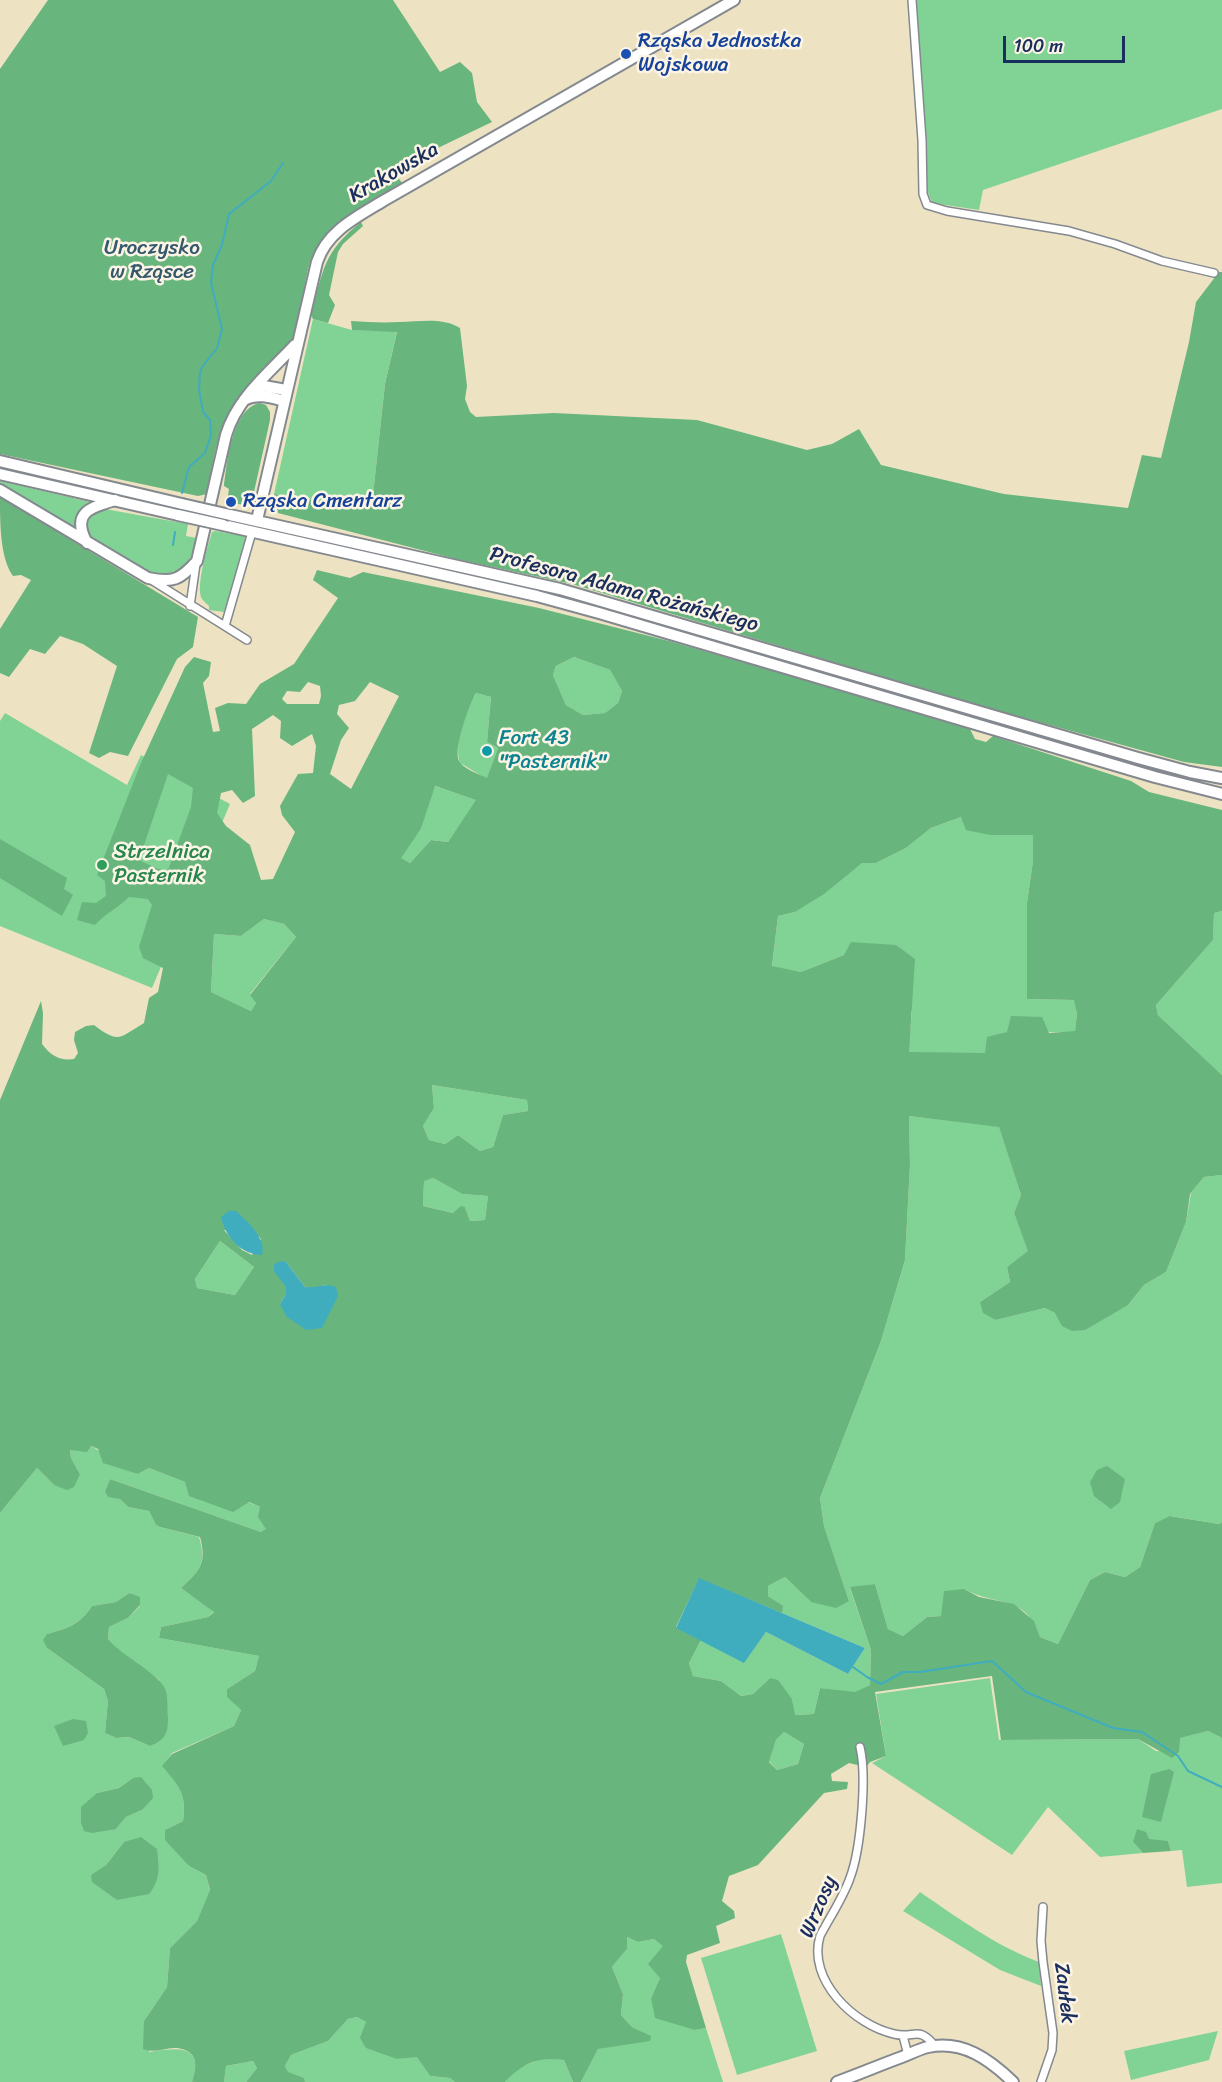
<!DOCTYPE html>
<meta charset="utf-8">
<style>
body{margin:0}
#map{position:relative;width:1222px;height:2082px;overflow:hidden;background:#ede3c3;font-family:Sriracha,sans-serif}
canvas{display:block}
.scale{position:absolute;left:1003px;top:36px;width:122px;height:27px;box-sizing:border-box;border:3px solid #1b2f5e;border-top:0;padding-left:8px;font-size:18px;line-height:21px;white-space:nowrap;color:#1b2f5e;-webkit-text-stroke:4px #fcf5e5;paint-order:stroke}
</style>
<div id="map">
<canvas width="1222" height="2082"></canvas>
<div class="scale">100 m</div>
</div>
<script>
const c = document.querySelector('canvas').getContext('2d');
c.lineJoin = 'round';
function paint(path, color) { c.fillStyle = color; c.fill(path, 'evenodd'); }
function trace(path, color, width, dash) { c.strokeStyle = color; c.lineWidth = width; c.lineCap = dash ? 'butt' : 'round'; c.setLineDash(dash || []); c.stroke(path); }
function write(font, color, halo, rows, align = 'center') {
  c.font = font + ' Sriracha,sans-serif'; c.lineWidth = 5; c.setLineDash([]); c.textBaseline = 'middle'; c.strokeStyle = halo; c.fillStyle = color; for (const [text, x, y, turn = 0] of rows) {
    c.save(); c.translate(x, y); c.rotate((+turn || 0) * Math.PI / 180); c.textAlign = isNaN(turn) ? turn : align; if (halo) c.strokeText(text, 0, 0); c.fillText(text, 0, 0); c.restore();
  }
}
paint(new Path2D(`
 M913,0H1222V109L983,190L979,210L932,203L927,190Z
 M313,319L352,330L397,331L385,384L372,504L333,503L274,494Z
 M0,481L90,502L81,510L75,530L0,484Z
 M105,509L188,524L186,536L197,538L189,562L174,573L154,575L89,536L86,523L92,512Z
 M215,531L245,536L246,543L224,612L209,610V606C207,604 204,602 202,599C195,587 208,546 212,532Z
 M574,657L610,670L622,691L618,703L605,713L583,715L566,705L553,675L556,666Z
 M476,693L491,697L487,742L498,748L487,779L460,763C453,744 467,710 476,693Z
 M5,713L127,785L141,755L230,804L152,988L0,926V721Z
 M434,786L477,800L448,842L431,840L410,863L400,858L421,829Z
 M961,817L990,835H1033V861L1027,903V999L1075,1000L1077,1014L1075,1032H1007L985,1053H908L912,1011L844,955L801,972L772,967L778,916L795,912L862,863H876L906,848L931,828Z
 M1222,911V1075L1158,1015L1156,1005L1213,940L1214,913Z
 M264,919L284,924L296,937L250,994L256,1003L251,1011L211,992L214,934L241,936Z
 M432,1085L527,1100L528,1111L503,1115L493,1147L480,1151L458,1135L445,1144L429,1140L423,1126L434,1108Z
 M909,1116L999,1126L1021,1195L1014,1213L1029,1251L1007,1267L1010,1282L980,1302L996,1320L1045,1308L1055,1313L1128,1305L1144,1285L1166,1272L1186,1222L1191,1193L1204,1177L1222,1175V1522L1219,1524L1171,1516L1155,1523L1140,1567L1125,1577L1105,1572L1090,1580L1058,1644L1040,1637C1026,1594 997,1607 964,1589L941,1616L927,1617L903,1636L888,1629L875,1584L850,1588L871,1650L870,1685L855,1693L820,1688L814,1714L794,1715L792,1699L770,1678L753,1694L741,1696L721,1681L693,1676L689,1663L701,1640L744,1662L766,1632L848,1674L865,1648L782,1613V1606L768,1596V1586L785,1577L811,1602L849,1601L824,1526L820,1498L881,1341L905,1260L910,1164Z
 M433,1178L462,1194L488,1196L485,1220L470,1221L465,1207L453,1213L423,1206L424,1180Z
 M220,1241L254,1267L235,1295L197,1288L195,1279Z
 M91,1446L138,1474L149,1468L185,1482L248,1502L260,1507L266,1530L261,1532L110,1479L105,1491L120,1499L128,1507L149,1511L156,1525L160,1527L199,1537C207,1564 200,1570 181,1588L214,1611L208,1617L161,1627L159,1638L259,1656L255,1671L227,1689L228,1697L241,1710L234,1726L172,1753L163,1766C179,1786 187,1794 183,1821L165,1830L189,1866L206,1875L210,1891L197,1921L170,1948L167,1987L144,2021L149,2052C176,2048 205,2043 192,2082H0V1513L37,1468L54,1485L80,1474L71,1458L70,1450ZM129,1593L140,1606L128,1618L109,1627L108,1639L115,1649L159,1680L150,1746L129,1737L116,1738L105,1733L108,1701L104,1689L47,1648V1634C69,1628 79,1625 92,1606L116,1602ZM133,1778L142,1810L126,1817L116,1829L97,1793L119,1788ZM124,1842L117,1900L92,1875L106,1865Z
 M990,1678L999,1740L1138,1739L1156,1751L1179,1752V1738L1208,1731L1222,1738V1883L1187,1887L1182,1850L1171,1851L1168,1841L1133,1842L1143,1853L1100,1857L1048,1807L1012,1855L872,1763L886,1756L876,1694Z
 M784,1732L804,1744L798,1764L777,1770L769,1761L776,1740Z
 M920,1892C958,1918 996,1946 1039,1962L1041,1986L1000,1970L903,1911Z
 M781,1934L817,2051L737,2075L701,1958Z
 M627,1937L638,1942L654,1939L664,1946L660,1978L651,1998L695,2030L706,2028L723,2082H581L598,2049L650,2036L632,2027L621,2015L623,1994L612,1967L627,1949Z
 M357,2017L366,2022L397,2059L417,2056L430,2076L450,2078L455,2082H305L304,2078L288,2073L285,2066L291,2055L328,2041L348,2019Z
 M1218,2031L1209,2060L1131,2080L1124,2051Z
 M546,2057L564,2060L573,2082H505L516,2069Z
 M253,2061L257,2068L246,2082H224L226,2066Z`), '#81d395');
paint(new Path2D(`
 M48,0H393L440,72L460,62L472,73L477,102L492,122L392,170L403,184C369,203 324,222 310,262C303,285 302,316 293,338C286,354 254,381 241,395C217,422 214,460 207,494L198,496L0,454V69Z
 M361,222L363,226L343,244L338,252L329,295L335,305L328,323L313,319L311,315C323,271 323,252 361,222Z
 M1219,272H1222V767L1184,762L970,703L572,584L456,559L278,513L274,494L333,503L372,504L385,384L397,332L352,330L351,321C367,322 383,323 399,322C420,322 441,317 460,328L467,386L465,399L470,412L476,417L554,413L697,420L807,450L832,444L859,429L881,465L1004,494L1128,508L1142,455L1161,458L1189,342L1196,302Z
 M260,403L266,405L270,412V420L252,501L244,505L227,502L229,489L224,486C227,463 232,408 260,403Z
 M0,497L198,617L193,647L177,659L128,756L110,752L99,758L89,753L117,666L83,644L60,636L45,654L30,649L9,677L0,673V629L31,580L21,575L13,576C0,558 0,523 0,497Z
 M317,570L350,578L363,572L539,608L669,641L969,727L975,739L986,742L993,736L1131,781L1149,792L1222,810V911L1214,913L1213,940L1156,1005L1158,1015L1222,1075V1175L1204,1177L1190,1194L1186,1222L1166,1272L1144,1285L1128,1305L1085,1330L1072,1331L1062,1326L1055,1313L1045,1308L996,1320L983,1313L980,1302L1010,1282L1007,1267L1028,1251L1014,1213L1021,1195L999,1127L909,1116L910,1164L905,1260L881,1341L820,1498L824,1526L849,1601L836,1608L811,1602L785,1577L768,1586V1596L783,1606L782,1613L699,1579L676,1627L701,1640L689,1663L693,1676L721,1681L741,1696L753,1694L770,1678L778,1680L792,1699L795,1715L814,1714L820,1688L855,1692L870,1685L871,1650L850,1587L875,1584L888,1629L903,1636L927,1617L941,1616L944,1591L964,1589L979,1597L1014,1604L1034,1621L1040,1637L1058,1644L1090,1580L1105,1572L1125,1577L1140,1567L1155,1523L1170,1516L1219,1524L1222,1522V1738L1208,1731L1180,1738L1179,1752L1172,1758L1138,1739L1001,1740L992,1676L875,1692L886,1756L870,1762L866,1767L849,1763L831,1774L832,1781L848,1782L847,1789L824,1793L758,1865L729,1876L722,1901L734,1911L735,1918L716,1926L720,1943L687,1955L686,1962L706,2028L695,2030L655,2018L651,1998L660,1978L648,1964L663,1946L654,1939L638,1942L627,1937V1949L612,1967L623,1994L621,2015L632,2027L651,2036L650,2041L598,2049L581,2082H573L564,2060C539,2056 522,2063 505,2082H455L450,2078L430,2076L417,2057L397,2059L366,2048L360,2038L366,2022L357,2017L348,2019L328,2041L291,2055L285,2066L288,2072L304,2078L305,2082H246L257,2068L253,2061L226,2066L224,2082H192C197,2066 199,2051 177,2048C165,2047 155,2054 143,2049L144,2021L167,1987L170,1948L197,1921L210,1890L206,1875L189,1866L165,1840V1830L183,1821C187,1794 179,1786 162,1766L172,1754L234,1726L241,1710L227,1697V1689L255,1671L259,1656L159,1638L161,1627L208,1617L214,1612L181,1588C200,1570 207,1564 200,1537L160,1527L156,1525L149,1511L128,1507L120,1499L108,1497L105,1491L110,1479L261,1532L266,1529L258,1517L260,1507L249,1502L233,1512L189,1496L185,1482L149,1468L138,1474L103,1463L98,1449L91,1446L87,1452L70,1450L71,1458L80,1474L74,1487L67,1490L54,1485L37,1468L0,1513V1100L41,1001L43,1013L42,1044C51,1056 60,1061 74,1059L78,1053L74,1040L75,1032L86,1026L94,1025C119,1044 119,1038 144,1023L149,998L158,992L163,968L143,958L139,947L152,905L148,899L129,897C118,908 106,913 95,925L77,920L82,902L96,903L106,896L105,881L97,875L141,763L185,667L194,657L211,662L209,676L203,683L213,732L220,731L215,708L228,703L246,704L260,684L294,664L338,598L313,580ZM574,657L610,670L622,691L618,703L605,713L583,715L566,705L553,675L556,666ZM308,682L320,686L321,696L319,704H287L282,699L287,691L300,692ZM370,682L399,696L351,789L330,774L341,740L349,728L337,714L339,705L355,701ZM476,693L491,697L487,742L498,748L487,778C479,774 463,769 459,761C453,749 469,705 476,693ZM273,715L281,721L280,738L292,746L312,734L316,746L313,773L298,774L280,806L282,815L295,832L273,879L261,880L250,845L226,826L217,813L221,793L232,790L243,803L255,796L252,729ZM168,774L193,788L191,807L168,870L158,869L139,860ZM435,786L476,800L448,842L431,840L410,863L401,858L421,829ZM961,817L966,830L990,835H1033V861L1027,903V999L1074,1000L1077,1014L1075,1031L1049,1033L1042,1017L1011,1016L1007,1032L987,1037L985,1053L909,1052L915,959L896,945L851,942L844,955L801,972L772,966L778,916L795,912L824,894L862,863H876L906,848L931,828ZM264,919L284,924L296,937L250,995L256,1003L251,1011L211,992L214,934L241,936ZM432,1085L527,1100L528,1111L503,1115L493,1147L480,1151L458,1135L445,1144L429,1140L423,1126L434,1108ZM433,1178L462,1194L488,1196L485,1220L470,1221L465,1207L461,1206L453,1213L423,1206L424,1181ZM224,1230L254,1231L261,1239L252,1255L242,1250ZM220,1241L254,1267L235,1295L197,1288L195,1279ZM286,1262L305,1287L313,1289L328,1284L280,1304L286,1294ZM784,1732L804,1744L798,1764L777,1770L769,1762L776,1740Z
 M0,839L67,878L64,889L73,895L62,916L0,878Z
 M1107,1466L1125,1479L1120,1502L1111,1509L1094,1496L1090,1482L1097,1470Z
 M129,1593L140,1597V1605L128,1618L109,1627L108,1639C120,1655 162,1675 166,1691C168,1699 167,1710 168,1718C168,1734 165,1740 150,1746L129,1737L116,1738L105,1733L108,1701L104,1689L47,1648L43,1640L47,1634C69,1628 79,1625 92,1606L116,1602Z
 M73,1719L86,1721L88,1733L84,1740L63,1746L54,1726Z
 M1169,1769L1174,1772L1161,1822L1142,1817L1151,1774Z
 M141,1777L152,1790L153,1798L142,1810L126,1817L116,1829L92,1833L84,1831L81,1823V1807L97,1793L119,1788L133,1778Z
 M1137,1829L1146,1832L1149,1839L1168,1841L1171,1851L1143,1853L1133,1842Z
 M141,1837L157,1849C159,1868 161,1879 149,1894L117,1900L92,1882L91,1875L106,1865L124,1842Z`), '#68b57e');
paint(new Path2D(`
 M229,1211H236C248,1222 267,1239 262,1255C241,1255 225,1236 221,1217Z
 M282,1261L286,1262L305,1287C318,1289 324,1282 336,1287L338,1296L322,1328L306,1330L286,1316L280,1304L286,1294V1287L274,1271V1264Z
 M699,1578L865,1648L848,1674L766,1632L744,1663L676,1628Z`), '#40adbe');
trace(new Path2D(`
 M182,493L189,467L205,453L211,435L210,420L203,412L199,390L200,373L202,367L217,348L222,329L211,283L213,265L222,245L229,214L271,181L283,163
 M173,545L175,532
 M853,1667L867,1677L881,1684L903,1672H920L992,1661L1026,1692L1113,1728L1142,1732L1178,1756L1188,1771L1222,1787`), '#40adbe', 2);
const street = new Path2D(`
 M912,0L922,140L923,194L927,205L947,211L1069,231L1115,244L1162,261L1214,273
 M153,581L247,640
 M190,606L196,564
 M225,626L252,532
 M860,1747C867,1776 861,1849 850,1878C843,1898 830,1917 820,1936C807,1980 854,2025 894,2034C915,2039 918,2025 935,2046
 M903,2036L908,2055
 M1041,2082L1052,2050L1053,2033L1043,1962L1041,1941L1043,1907`);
const secondary = new Path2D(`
 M255,387L264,386L286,390
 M244,400C257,393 270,397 284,401
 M0,490L148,578C173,583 180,580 197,561L226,435C237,398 270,372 295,345
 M257,520L317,262C327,231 357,217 383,201L734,0
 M87,543C71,513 89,508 115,500
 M837,2082C859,2074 880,2065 902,2057C910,2054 919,2049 928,2047C963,2040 989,2059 1013,2082`);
const primary = new Path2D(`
 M0,461L182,504
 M0,474L178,515
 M230,515L560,589L1138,758L1190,772L1222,778
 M223,525L537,596L599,613L1155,777L1222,794`);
trace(street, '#848990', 10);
trace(secondary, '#848990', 14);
trace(primary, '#848990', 14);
trace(street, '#fff', 7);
trace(secondary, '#fff', 10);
trace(primary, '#fff', 10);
const primaryBridge = new Path2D(`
 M182,504L230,515
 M178,515L223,525`);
trace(primaryBridge, '#848990', 14, []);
trace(primaryBridge, '#fff', 10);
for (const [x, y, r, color] of [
 [626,54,6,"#1a4fb4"],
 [231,502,6,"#1a4fb4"],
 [487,751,6,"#0f9aa8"],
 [102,865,6,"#2e9e5b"]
]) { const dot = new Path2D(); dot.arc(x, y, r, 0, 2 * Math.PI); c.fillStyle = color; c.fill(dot); trace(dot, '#fcf5e5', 2); }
write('21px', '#164399', '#fcf5e5', [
 ["Rząska Jednostka",638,42],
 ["Wojskowa",638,66],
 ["Rząska Cmentarz",243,502]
], 'left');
write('21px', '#1b2f5e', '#fcf5e5', [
 ["Krakowska",394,173,-30],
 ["Profesora Adama Rożańskiego",624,590,15],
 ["Wrzosy",819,1907,-67],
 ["Zaułek",1064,1993,83]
]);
write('21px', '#34586c', '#fcf5e5', [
 ["Uroczysko",152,249],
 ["w Rząsce",152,273]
]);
write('21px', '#0d838f', '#fcf5e5', [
 ["Fort 43",499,739],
 ["\"Pasternik\"",499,763]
], 'left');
write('21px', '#27864d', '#fcf5e5', [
 ["Strzelnica",114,853],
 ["Pasternik",114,877]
], 'left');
</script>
